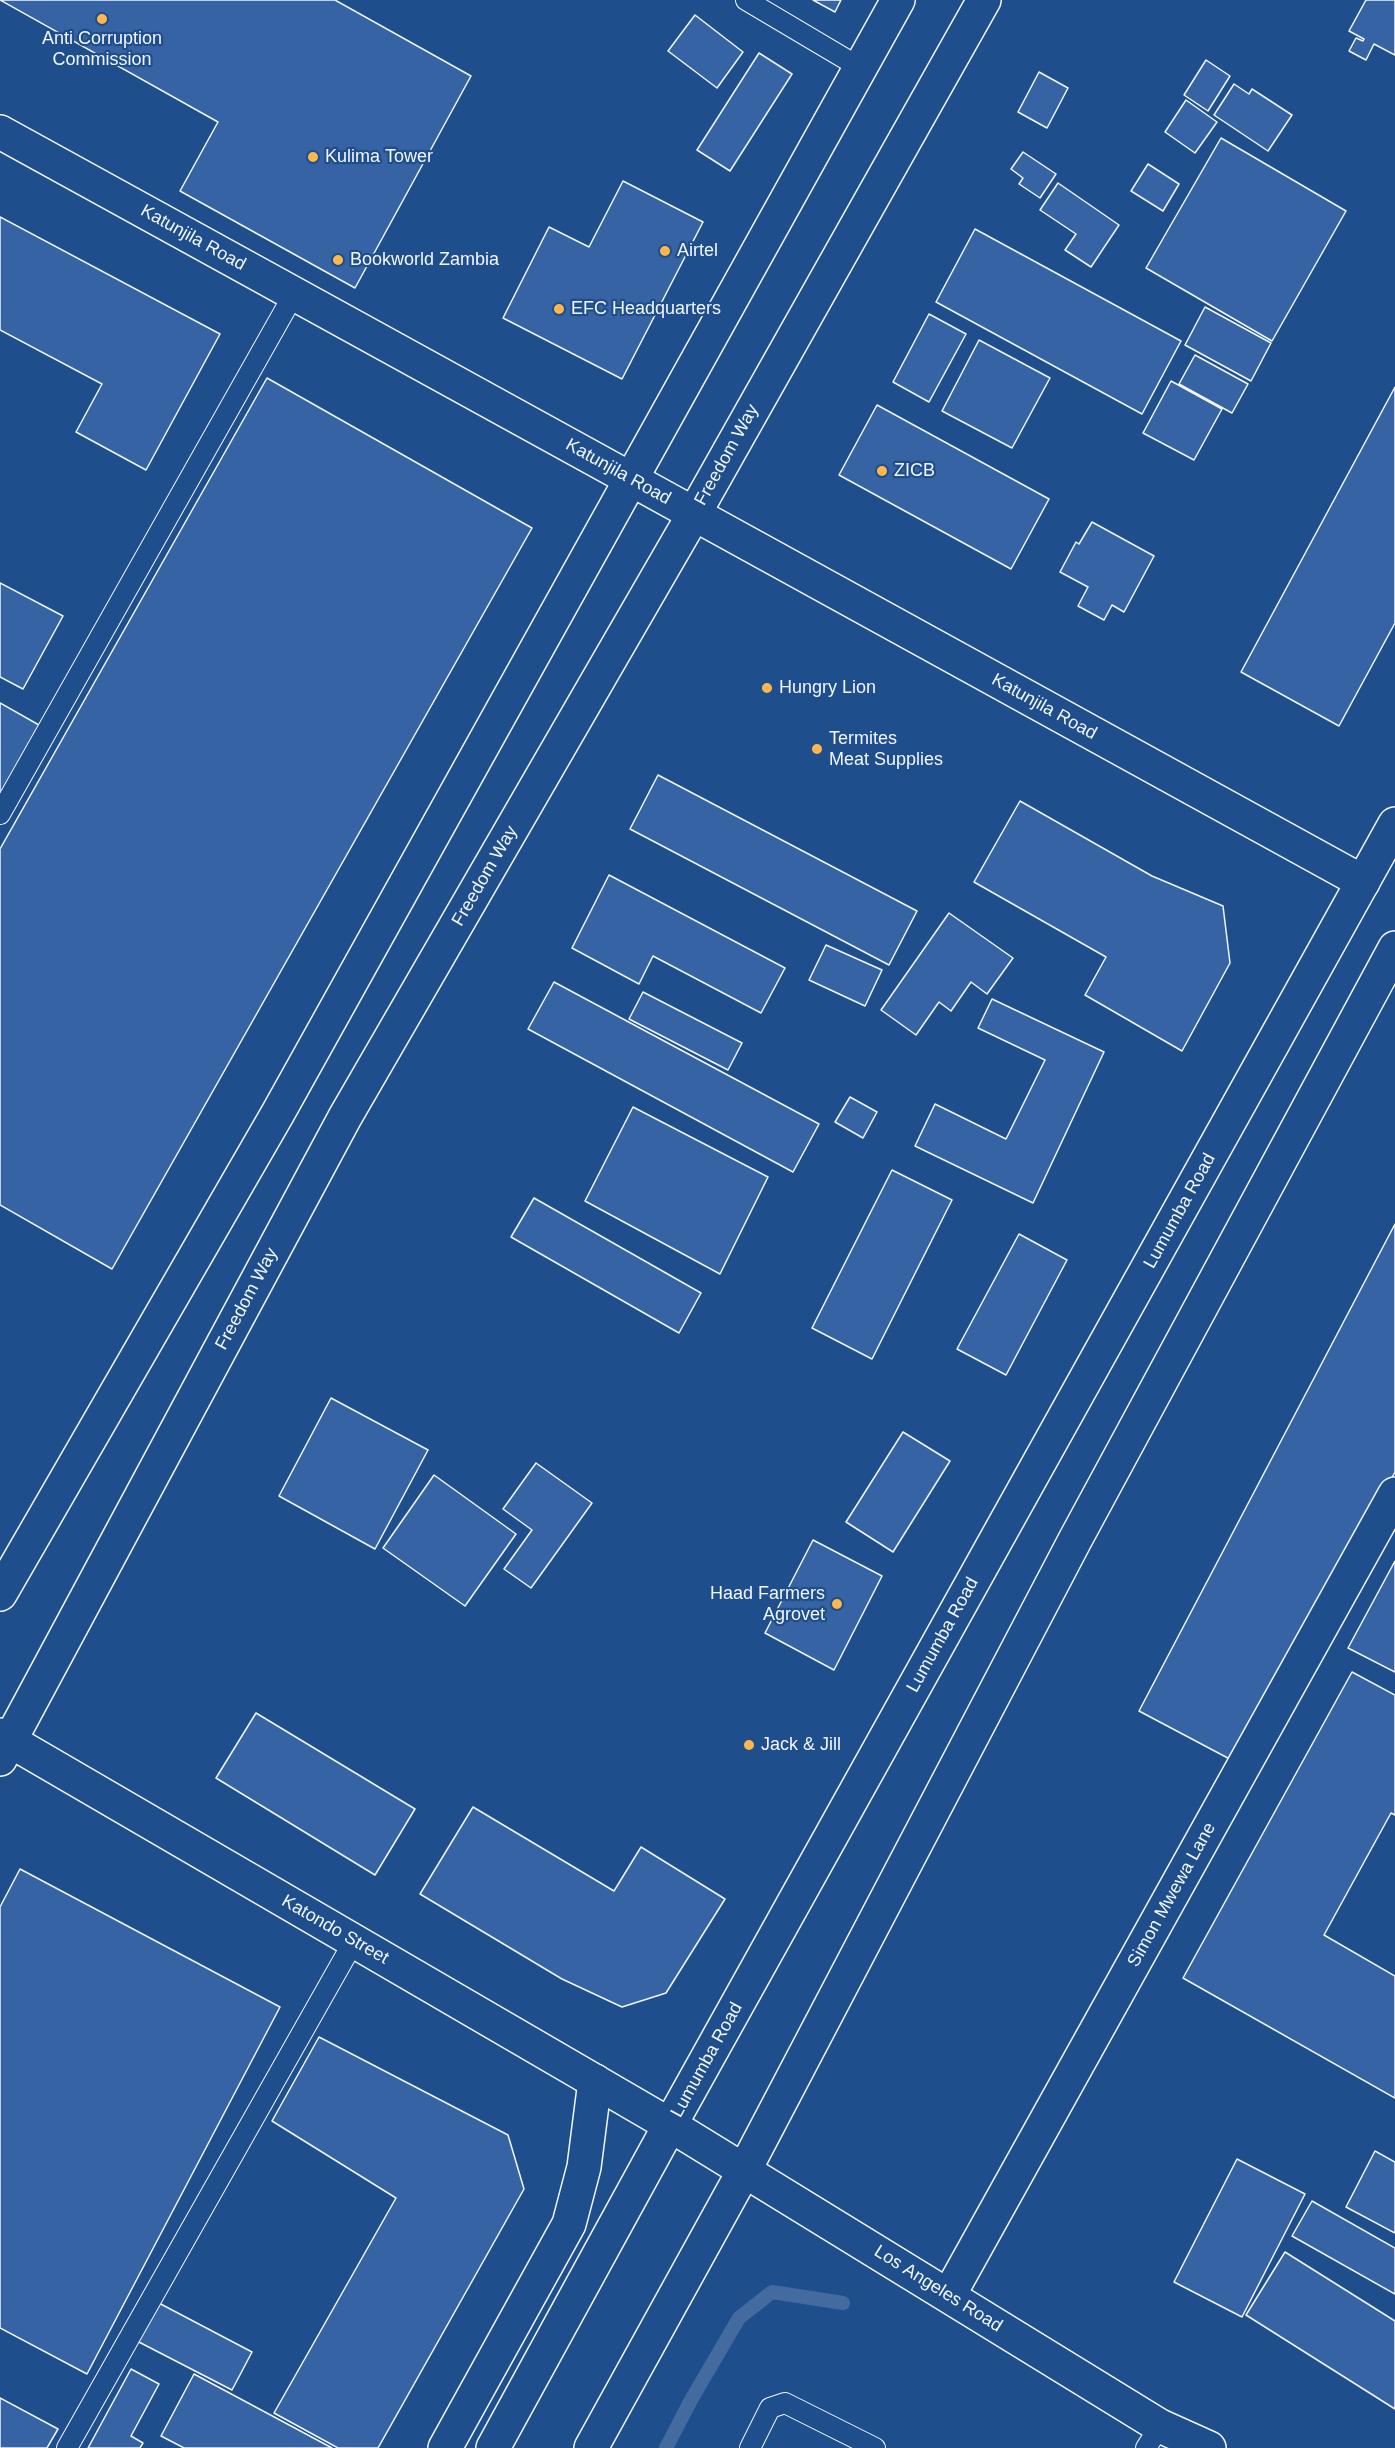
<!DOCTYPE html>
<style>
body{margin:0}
canvas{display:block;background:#1f4e8c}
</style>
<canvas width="1395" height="2448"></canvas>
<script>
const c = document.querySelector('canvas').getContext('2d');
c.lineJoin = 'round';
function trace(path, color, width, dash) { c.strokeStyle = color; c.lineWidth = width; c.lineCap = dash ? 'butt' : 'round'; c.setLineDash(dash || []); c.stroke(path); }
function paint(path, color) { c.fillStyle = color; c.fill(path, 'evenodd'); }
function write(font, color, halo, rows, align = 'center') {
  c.font = font + ' Helvetica,sans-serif'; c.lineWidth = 4.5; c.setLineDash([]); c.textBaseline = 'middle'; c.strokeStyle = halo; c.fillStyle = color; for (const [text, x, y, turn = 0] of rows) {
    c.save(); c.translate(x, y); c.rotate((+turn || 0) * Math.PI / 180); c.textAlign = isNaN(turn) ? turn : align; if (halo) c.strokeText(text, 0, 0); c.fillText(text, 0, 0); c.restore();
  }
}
trace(new Path2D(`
 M666,2448L691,2400L739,2318L772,2292L843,2303`), '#446ba0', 14);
const building = new Path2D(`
 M0,0H335L471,76L355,288L180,191L218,122Z
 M813,0H841L835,12Z
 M1366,0H1395V55L1374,44L1366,60L1349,51L1356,38L1363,41L1364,39L1349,31Z
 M695,15L743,52L717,88L668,51Z
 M759,53L792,74L730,171L697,150Z
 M1206,60L1230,76L1208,111L1184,95Z
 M1039,72L1068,88L1047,128L1018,112Z
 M1234,84L1249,94L1252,89L1292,115L1268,151L1214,115Z
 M1186,100L1217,122L1195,153L1165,132Z
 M1221,138L1346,211L1272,341L1146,268Z
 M1023,152L1056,174L1040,198L1019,184L1023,178L1011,169Z
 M1148,164L1179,184L1163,211L1131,191Z
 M623,181L703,222L622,379L503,318L549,227L589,247Z
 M1058,183L1119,225L1091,267L1065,250L1076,234L1040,210Z
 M0,217L220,334L146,470L76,432L102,384L0,330Z
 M975,229L1181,341L1142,414L936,302Z
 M1205,307L1271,343L1251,381L1185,345Z
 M929,314L966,334L929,402L893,382Z
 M979,340L1050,378L1012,448L942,411Z
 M1195,355L1248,384L1232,413L1179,384Z
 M267,378L532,528L112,1269L0,1205V849Z
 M1171,381L1222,409L1194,460L1143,433Z
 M1395,387V623L1339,726L1241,672Z
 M877,405L1049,499L1011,569L839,475Z
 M1092,522L1154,556L1124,612L1112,605L1104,620L1078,606L1088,587L1060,572L1076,542L1079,544Z
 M0,583L63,616L23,689L0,677Z
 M0,703L46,729L7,797L0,793Z
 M658,775L917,911L889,965L630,829Z
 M1020,801L1152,876L1223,906L1230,963L1182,1051L1085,995L1106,957L974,882Z
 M609,875L785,968L761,1013L653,956L639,984L572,948Z
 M949,913L1013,958L987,994L971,982L951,1011L939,1002L916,1035L881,1010Z
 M826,945L882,970L865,1006L809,980Z
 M554,982L819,1124L793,1172L528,1029Z
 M643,992L742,1043L728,1070L629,1019Z
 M992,999L1104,1052L1033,1203L915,1146L935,1104L1006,1139L1045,1060L978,1028Z
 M850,1097L877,1112L863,1138L835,1122Z
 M633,1107L768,1177L720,1274L585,1201Z
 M892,1170L952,1200L872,1359L812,1328Z
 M534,1198L701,1293L679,1333L511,1237Z
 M1395,1224V1472L1241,1765L1139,1711Z
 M1019,1234L1067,1260L1006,1375L957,1349Z
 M331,1398L428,1450L375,1549L279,1496Z
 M903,1432L950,1461L893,1552L846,1522Z
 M536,1463L592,1503L531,1588L504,1569L532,1530L503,1509Z
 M434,1475L516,1534L465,1606L383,1548Z
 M813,1540L882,1576L834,1670L765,1633Z
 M1395,1561V1672L1348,1648Z
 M1352,1672L1395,1695V1815L1391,1813L1324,1935L1395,1976V2098L1183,1978Z
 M256,1713L415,1809L375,1875L216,1778Z
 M473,1807L614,1891L641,1847L725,1899L666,1993L622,2007L562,1979L420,1894Z
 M20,1869L280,2007L87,2374L0,2328V1907Z
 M319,2037L508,2135L524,2189L378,2448H338L274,2413L396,2198L272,2121Z
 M1375,2151L1395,2162V2233L1346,2207Z
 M1237,2159L1305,2194L1242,2317L1174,2282Z
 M1312,2201L1395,2248V2294L1292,2236Z
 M1285,2252L1395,2321V2409L1246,2315Z
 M155,2301L252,2352L232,2390L135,2340Z
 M131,2369L159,2384L131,2436L143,2443L140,2448H88Z
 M194,2374L332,2448H184L161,2436Z
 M0,2398L58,2429L47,2448H0Z`);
paint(building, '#3563a3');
trace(building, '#f2f6ff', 1.5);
const lane = new Path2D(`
 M746,0L859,67
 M0,814L294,294
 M67,2448L354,1941
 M750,2448L770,2408L785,2403L875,2448
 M1146,2448L1160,2426`);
const street = new Path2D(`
 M949,2295L1395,1494
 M445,2448L569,2224L584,2167L595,2081`);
const secondary = new Path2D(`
 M0,132L1363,882
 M0,1594L278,1113L898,0
 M0,1735L670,2125L1160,2426L1209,2448
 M0,1759L345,1117L694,514L984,0`);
const primary = new Path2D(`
 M493,2448L670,2125L1395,824
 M591,2448L744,2171L1075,1540L1395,948`);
trace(lane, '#f2f6ff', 22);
trace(street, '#f2f6ff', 36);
trace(secondary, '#f2f6ff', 36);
trace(primary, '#f2f6ff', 36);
trace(lane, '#1f4e8c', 20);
trace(street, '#1f4e8c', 33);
trace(secondary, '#1f4e8c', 33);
trace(primary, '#1f4e8c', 33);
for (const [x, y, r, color] of [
 [102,19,6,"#ffb74d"],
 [313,157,6,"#ffb74d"],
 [665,251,6,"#ffb74d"],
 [338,260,6,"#ffb74d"],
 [559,309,6,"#ffb74d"],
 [882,471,6,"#ffb74d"],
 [767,688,6,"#ffb74d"],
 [817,749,6,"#ffb74d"],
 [837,1604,6,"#ffb74d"],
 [749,1745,6,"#ffb74d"]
]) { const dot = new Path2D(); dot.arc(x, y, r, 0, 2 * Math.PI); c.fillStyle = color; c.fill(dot); trace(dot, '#1f4e8c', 2); }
write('18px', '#f2f6ff', '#1f4e8c', [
 ["Anti Corruption",102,39,"center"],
 ["Commission",102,60,"center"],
 ["Kulima Tower",325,157],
 ["Airtel",677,251],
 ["Bookworld Zambia",350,260],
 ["EFC Headquarters",571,309],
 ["ZICB",894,471],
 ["Hungry Lion",779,688],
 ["Termites",829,739],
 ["Meat Supplies",829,760],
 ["Haad Farmers",825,1594,"right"],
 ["Agrovet",825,1615,"right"],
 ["Jack & Jill",761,1745]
], 'left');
write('18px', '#f2f6ff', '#1f4e8c', [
 ["Katunjila Road",193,238,29],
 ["Freedom Way",727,455,-61],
 ["Katunjila Road",618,472,29],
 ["Katunjila Road",1044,707,29],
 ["Freedom Way",485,876,-60],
 ["Lumumba Road",1180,1211,-61],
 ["Freedom Way",247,1299,-62],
 ["Lumumba Road",943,1635,-61],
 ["Simon Mwewa Lane",1172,1895,-61],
 ["Katondo Street",335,1930,30],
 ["Lumumba Road",707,2060,-61],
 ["Los Angeles Road",938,2289,32]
]);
</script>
